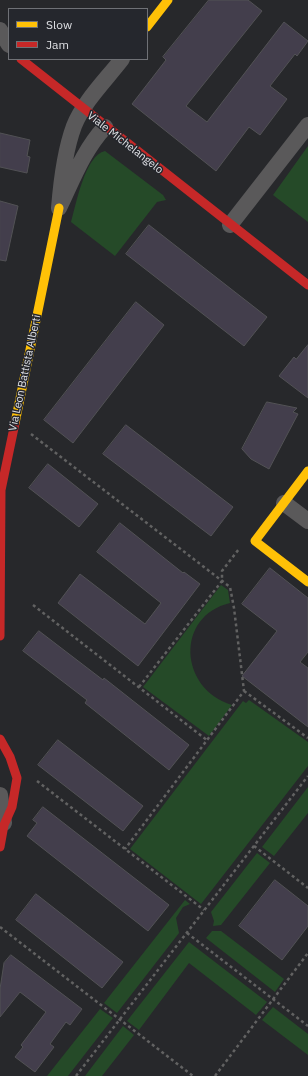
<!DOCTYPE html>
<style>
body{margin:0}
#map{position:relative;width:308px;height:1076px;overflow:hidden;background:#27282b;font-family:"IBM Plex Sans",sans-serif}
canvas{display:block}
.legend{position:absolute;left:8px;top:8px;width:140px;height:52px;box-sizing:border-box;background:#25272d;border:1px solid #6f7176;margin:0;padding:5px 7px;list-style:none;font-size:12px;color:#dfe0e4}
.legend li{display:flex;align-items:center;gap:8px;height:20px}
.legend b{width:20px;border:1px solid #6f7176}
</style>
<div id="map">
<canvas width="308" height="1076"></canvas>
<ul class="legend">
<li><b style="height:5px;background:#ffc107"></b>Slow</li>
<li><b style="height:5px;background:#c62828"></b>Jam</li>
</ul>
</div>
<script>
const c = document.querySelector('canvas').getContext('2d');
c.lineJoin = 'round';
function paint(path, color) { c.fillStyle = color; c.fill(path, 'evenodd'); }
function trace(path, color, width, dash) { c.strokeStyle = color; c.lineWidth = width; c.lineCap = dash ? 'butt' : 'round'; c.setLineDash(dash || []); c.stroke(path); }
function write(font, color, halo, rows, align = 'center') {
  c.font = font + ' "IBM Plex Sans",sans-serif'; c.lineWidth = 3; c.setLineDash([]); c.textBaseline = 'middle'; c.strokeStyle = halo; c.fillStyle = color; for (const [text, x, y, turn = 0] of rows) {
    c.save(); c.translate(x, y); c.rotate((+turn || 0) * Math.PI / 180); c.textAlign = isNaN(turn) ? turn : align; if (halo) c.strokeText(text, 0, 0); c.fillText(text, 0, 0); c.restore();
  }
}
paint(new Path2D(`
 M308,146V222L273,195Z
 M105,151L163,195L166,200L157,202L115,256L71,222C76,205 85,155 105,151Z
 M221,585L228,590L230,603C175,616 179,689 232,705L209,736L143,687Z
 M249,700L308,742V766L201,904L130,849L243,701L246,703Z
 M308,787V813L274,856L262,847Z
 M257,853L270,863L221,925L213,926L214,921L211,912Z
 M185,900L190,904L183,907L176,918L179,933L117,1013L104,1003Z
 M212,931H221L284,979L275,992L206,938Z
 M189,942L267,1002L256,1015L189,963L139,1030L127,1021Z
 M273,1007L308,1034V1055L262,1020Z
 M100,1009L113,1018L68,1076H47Z
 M123,1026L134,1035L102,1076H85Z`), '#254a28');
const building = new Path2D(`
 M209,0H248L262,11L186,106L207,122L284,22L308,41L297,56L295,54L270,86L287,99L260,135L249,127L216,171L132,104L166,60L163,57Z
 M0,133L30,140L27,156L30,157L27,173L0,167Z
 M0,201L18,206L6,261L0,260Z
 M149,225L267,317L244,346L126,254Z
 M136,302L164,325L73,443L44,420Z
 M308,345V398L279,376L294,357L296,359Z
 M267,402L297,408L293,412L298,414L269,469L251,459L242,449Z
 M126,425L233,507L211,536L103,454Z
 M48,464L98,504L79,527L29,488Z
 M120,523L183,573L184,572L200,584L138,666L58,603L80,574L145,624L161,603L97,552Z
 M270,568L308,598V652L300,662L308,668V727L242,676L277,631L242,604Z
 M39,631L103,680L104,678L189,745L169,770L85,703L87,700L23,651Z
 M58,740L143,806L123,831L38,765Z
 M43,807L169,905L148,931L27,836L37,823L33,820Z
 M275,880L308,906V926L282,960L239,926Z
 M36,894L123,962L102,988L16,920Z
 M11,955L82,1009L70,1025L66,1022L50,1044L54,1047L35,1072L15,1057L23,1047L21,1045L46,1012L20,992L0,1017V989L4,963Z`);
paint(building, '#433e4c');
trace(building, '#525255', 1);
trace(new Path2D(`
 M31,434L230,587L234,608L244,691L125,849
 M33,605L208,741
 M139,687L222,581V571L239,549
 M244,691L308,738
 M37,781L204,910
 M254,846L308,888
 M0,927L193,1076
 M187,933L308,1026
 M76,1076L308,776
 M215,1076L308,953`), '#626262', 2.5, [3, 3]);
trace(new Path2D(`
 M0,30L9,45
 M105,127C83,151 73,179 59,208C61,183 65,150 74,126C84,101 106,80 122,59
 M230,225L308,125
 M284,503L308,521
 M0,795L4,823`), '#5a595a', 16);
trace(new Path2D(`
 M147,27L168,0
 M15,423L59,208
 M308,471L255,541L308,582`), '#ffc107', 9);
trace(new Path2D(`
 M21,59L308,285
 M0,636L1,490L15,423
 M0,739L10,757L17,778L12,807L4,825L0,847`), '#c62828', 9);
write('11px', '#dfe0e4', '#25272d', [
 ["Viale Michelangelo",125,143,38],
 ["Via Leon Battista Alberti",25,373,-78]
]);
</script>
